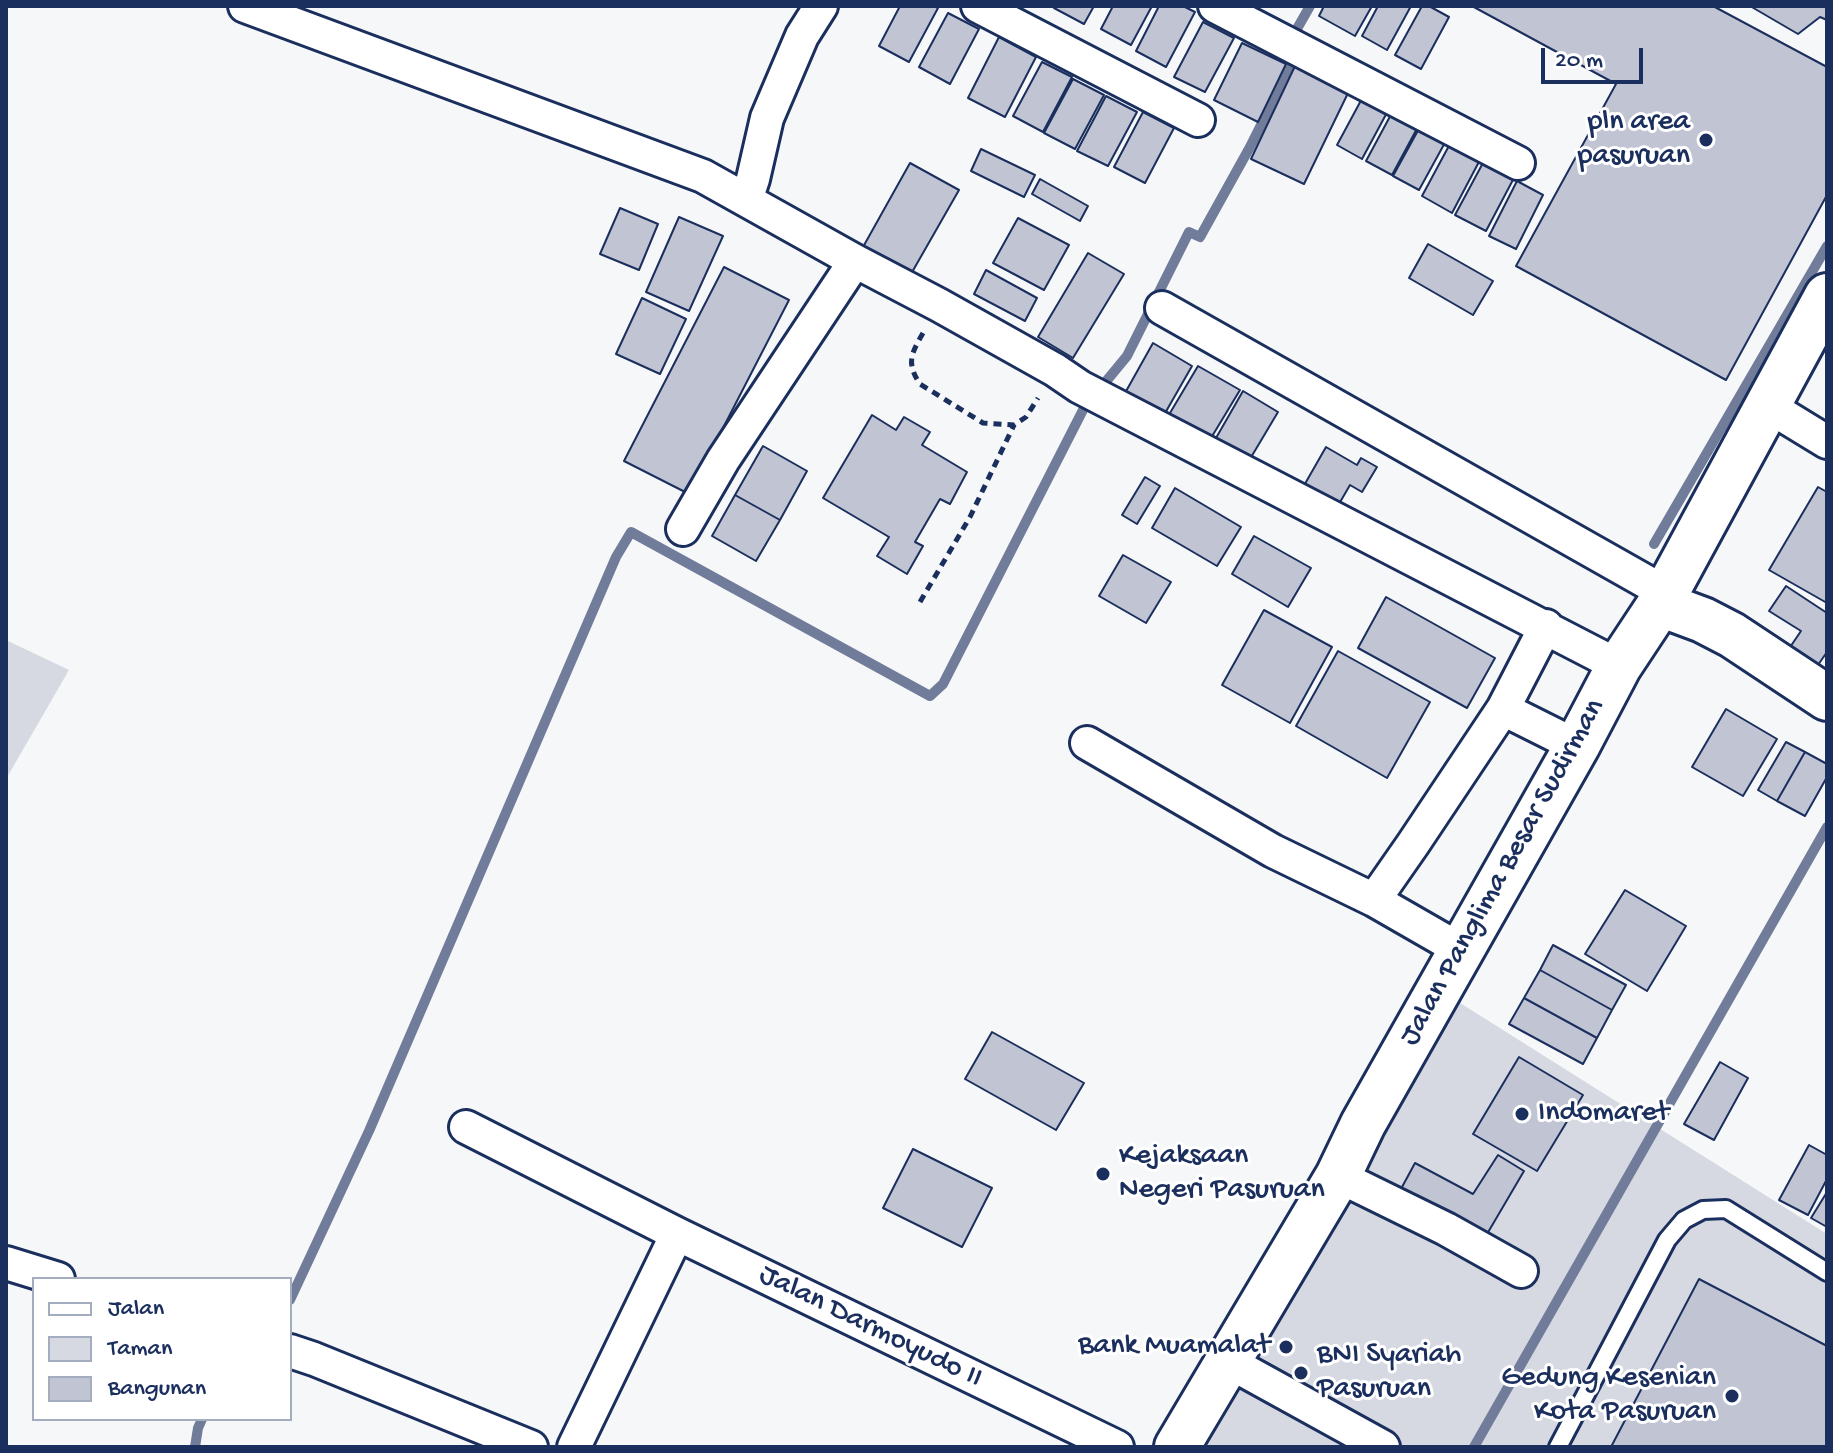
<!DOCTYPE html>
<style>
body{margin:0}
#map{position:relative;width:1833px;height:1453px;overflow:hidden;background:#f6f7f9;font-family:"Gochi Hand",sans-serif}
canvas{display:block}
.frame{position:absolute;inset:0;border:8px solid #1b2f5e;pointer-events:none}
.legend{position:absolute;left:32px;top:1277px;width:260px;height:144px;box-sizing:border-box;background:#fff;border:2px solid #a4acbf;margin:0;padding:10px 14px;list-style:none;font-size:24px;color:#1b2f5e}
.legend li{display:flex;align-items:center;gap:16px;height:40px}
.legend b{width:40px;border:2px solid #a4acbf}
.scale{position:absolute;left:1541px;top:48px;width:102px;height:36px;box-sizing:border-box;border:4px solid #1b2f5e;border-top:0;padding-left:10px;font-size:24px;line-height:28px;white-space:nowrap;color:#1b2f5e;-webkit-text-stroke:6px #fff;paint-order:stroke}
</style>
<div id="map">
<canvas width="1833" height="1453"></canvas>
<div class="frame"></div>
<ul class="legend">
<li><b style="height:10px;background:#fff"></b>Jalan</li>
<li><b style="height:22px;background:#d6d9e2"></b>Taman</li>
<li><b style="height:22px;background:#c0c4d3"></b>Bangunan</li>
</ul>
<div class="scale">20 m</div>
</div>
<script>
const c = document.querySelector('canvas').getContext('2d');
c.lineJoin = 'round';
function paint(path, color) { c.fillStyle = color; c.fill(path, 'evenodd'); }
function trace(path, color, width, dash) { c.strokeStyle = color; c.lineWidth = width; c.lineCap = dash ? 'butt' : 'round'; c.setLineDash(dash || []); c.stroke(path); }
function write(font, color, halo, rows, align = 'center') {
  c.font = font + ' "Gochi Hand",sans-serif'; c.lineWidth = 6; c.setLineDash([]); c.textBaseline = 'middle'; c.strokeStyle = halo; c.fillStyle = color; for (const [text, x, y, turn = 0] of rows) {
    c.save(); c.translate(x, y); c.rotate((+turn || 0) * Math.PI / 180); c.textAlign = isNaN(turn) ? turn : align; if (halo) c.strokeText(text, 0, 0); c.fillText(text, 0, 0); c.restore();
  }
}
paint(new Path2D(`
 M6,640L69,670L6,779Z
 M1441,991L1827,1234V1447H1180Z`), '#d6d9e2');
trace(new Path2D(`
 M1654,544L1827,246
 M290,1300L369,1131L616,557L631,532L930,696L943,684L1084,408L1127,356L1189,232L1200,237L1250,147L1289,69L1298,27L1310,6
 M195,1447L198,1428L202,1419
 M1474,1447L1827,827`), '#707c99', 10);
const building = new Path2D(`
 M900,6H934L938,8L909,62L879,46Z
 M1055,6H1094L1084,24L1054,8Z
 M1113,6H1152L1131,45L1101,29Z
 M1159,6H1183L1195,12L1166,67L1136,51Z
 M1324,6H1372L1355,36L1319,16Z
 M1378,6H1411L1387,50L1362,36Z
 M1422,6H1429L1449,17L1421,69L1395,55Z
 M1472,6H1713L1827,67V195L1726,380L1516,266L1616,84Z
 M1750,6H1827V20L1820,17L1798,34Z
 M948,13L979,29L950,84L919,67Z
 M1203,22L1234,38L1205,92L1174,77Z
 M999,37L1036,57L1005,117L968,98Z
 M1242,43L1286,64L1258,122L1214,100Z
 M1042,62L1072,77L1043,132L1013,116Z
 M1295,66L1349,91L1304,184L1251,159Z
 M1073,79L1104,95L1075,149L1044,133Z
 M1365,93L1390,107L1362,159L1337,145Z
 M1106,96L1137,112L1108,166L1077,151Z
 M1394,109L1420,123L1392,175L1366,161Z
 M1143,112L1174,128L1145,183L1114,167Z
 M1421,125L1447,139L1419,190L1393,176Z
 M1451,142L1481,158L1452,213L1422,196Z
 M981,149L1035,175L1024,197L971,171Z
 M1484,161L1515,176L1486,231L1455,215Z
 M910,163L959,190L911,274L863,247Z
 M1040,179L1088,206L1080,221L1032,194Z
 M1517,181L1543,195L1516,249L1489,236Z
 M620,208L658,224L639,270L600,254Z
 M679,217L723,236L689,311L646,292Z
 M1018,218L1069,245L1044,290L993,263Z
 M1428,244L1493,281L1473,315L1409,278Z
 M1088,253L1124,274L1073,358L1038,337Z
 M724,267L789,300L689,494L624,461Z
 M986,270L1037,298L1025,321L974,294Z
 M642,298L686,319L660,374L616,354Z
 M1153,343L1192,366L1164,415L1125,393Z
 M1198,366L1240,390L1208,443L1167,418Z
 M1243,391L1278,412L1250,459L1216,438Z
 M872,415L896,430L904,417L930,432L922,445L967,472L950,504L940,499L915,542L923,546L907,574L877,556L889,537L823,498Z
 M763,446L807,471L780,520L735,495Z
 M1326,447L1357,465L1361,458L1377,467L1362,492L1350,485L1332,516L1298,496Z
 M1145,477L1160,486L1137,524L1122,515Z
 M1818,487L1827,492V603L1769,570Z
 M1175,488L1241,527L1217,566L1152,528Z
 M735,495L780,520L756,561L712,536Z
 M1254,536L1311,568L1288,607L1232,574Z
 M1123,555L1171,582L1146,623L1099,596Z
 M1786,586L1827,613V652L1811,675L1784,656L1801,631L1769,611Z
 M1386,597L1495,658L1467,708L1358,648Z
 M1264,610L1332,647L1290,723L1222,685Z
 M1338,651L1430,702L1387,778L1296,726Z
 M1726,709L1777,739L1743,796L1692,767Z
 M1786,742L1805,752L1777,801L1758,790Z
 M1805,752L1827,764V777L1805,816L1777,801Z
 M1625,890L1686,926L1647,991L1585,954Z
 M1553,945L1626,985L1612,1010L1540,970Z
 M1540,970L1612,1010L1597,1038L1524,998Z
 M1524,998L1597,1038L1583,1064L1509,1024Z
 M992,1032L1084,1083L1056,1130L965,1079Z
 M1519,1057L1583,1095L1537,1171L1473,1134Z
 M1720,1062L1748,1078L1714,1140L1684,1124Z
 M1809,1145L1827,1155V1179L1808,1215L1779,1200Z
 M913,1149L992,1188L962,1247L883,1208Z
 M1498,1155L1524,1171L1480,1246L1395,1200L1415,1163L1473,1194Z
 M1827,1192V1227L1811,1218Z
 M1699,1279L1827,1346V1447H1611Z`);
paint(building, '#c0c4d3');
trace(building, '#1b2f5e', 2);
const service = new Path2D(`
 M1558,1447L1667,1240L1684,1220L1703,1210L1726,1209L1827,1272`);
const minor = new Path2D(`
 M245,6L703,176L855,261L939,305L1055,370L1080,387L1619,666
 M978,6L1198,120
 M1215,6L1518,163
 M746,200L753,179L767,118L802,36L821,6
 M1162,308L1666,593
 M1768,406L1827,442
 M683,529L723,460L855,261
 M1503,709L1546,626
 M1087,743L1273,851L1374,900L1413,844L1503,709L1577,746
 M1374,900L1461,950
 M466,1127L677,1234L1117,1447
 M1338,1176L1446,1229L1521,1271
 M6,1263L58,1279
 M290,1351L314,1359L531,1447
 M1227,1361L1383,1447
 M574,1447L677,1234`);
const primary = new Path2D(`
 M1660,604L1703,620L1732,635L1827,698
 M1177,1447L1338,1176L1363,1124L1577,746L1619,666L1660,604L1827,296`);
trace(service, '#1b2f5e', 22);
trace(minor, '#1b2f5e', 38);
trace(primary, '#1b2f5e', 50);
trace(new Path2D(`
 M923,333C911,354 906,363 920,384L983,423L1014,425L1026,417L1038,398
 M920,602L970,517L1014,425`), '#1b2f5e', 5, [8, 6]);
trace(service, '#fff', 16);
trace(minor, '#fff', 32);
trace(primary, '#fff', 44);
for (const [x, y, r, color] of [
 [1706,140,8,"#1b2f5e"],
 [1522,1114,8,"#1b2f5e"],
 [1103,1174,8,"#1b2f5e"],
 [1286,1347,8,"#1b2f5e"],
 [1301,1373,8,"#1b2f5e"],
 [1732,1396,8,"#1b2f5e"]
]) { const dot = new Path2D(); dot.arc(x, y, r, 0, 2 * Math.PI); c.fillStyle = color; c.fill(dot); trace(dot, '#fff', 3); }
write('30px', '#1b2f5e', '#fff', [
 ["pln area",1690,123],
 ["pasuruan",1690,157],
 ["Indomaret",1538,1114,"left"],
 ["Kejaksaan",1119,1157,"left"],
 ["Negeri Pasuruan",1119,1191,"left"],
 ["Bank Muamalat",1270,1347],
 ["BNI Syariah",1317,1356,"left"],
 ["Pasuruan",1317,1390,"left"],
 ["Gedung Kesenian",1716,1379],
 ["Kota Pasuruan",1716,1413]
], 'right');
write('30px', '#1b2f5e', '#fff', [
 ["Jalan Panglima Besar Sudirman",1504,873,-61],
 ["Jalan Darmoyudo II",870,1328,26]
]);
</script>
